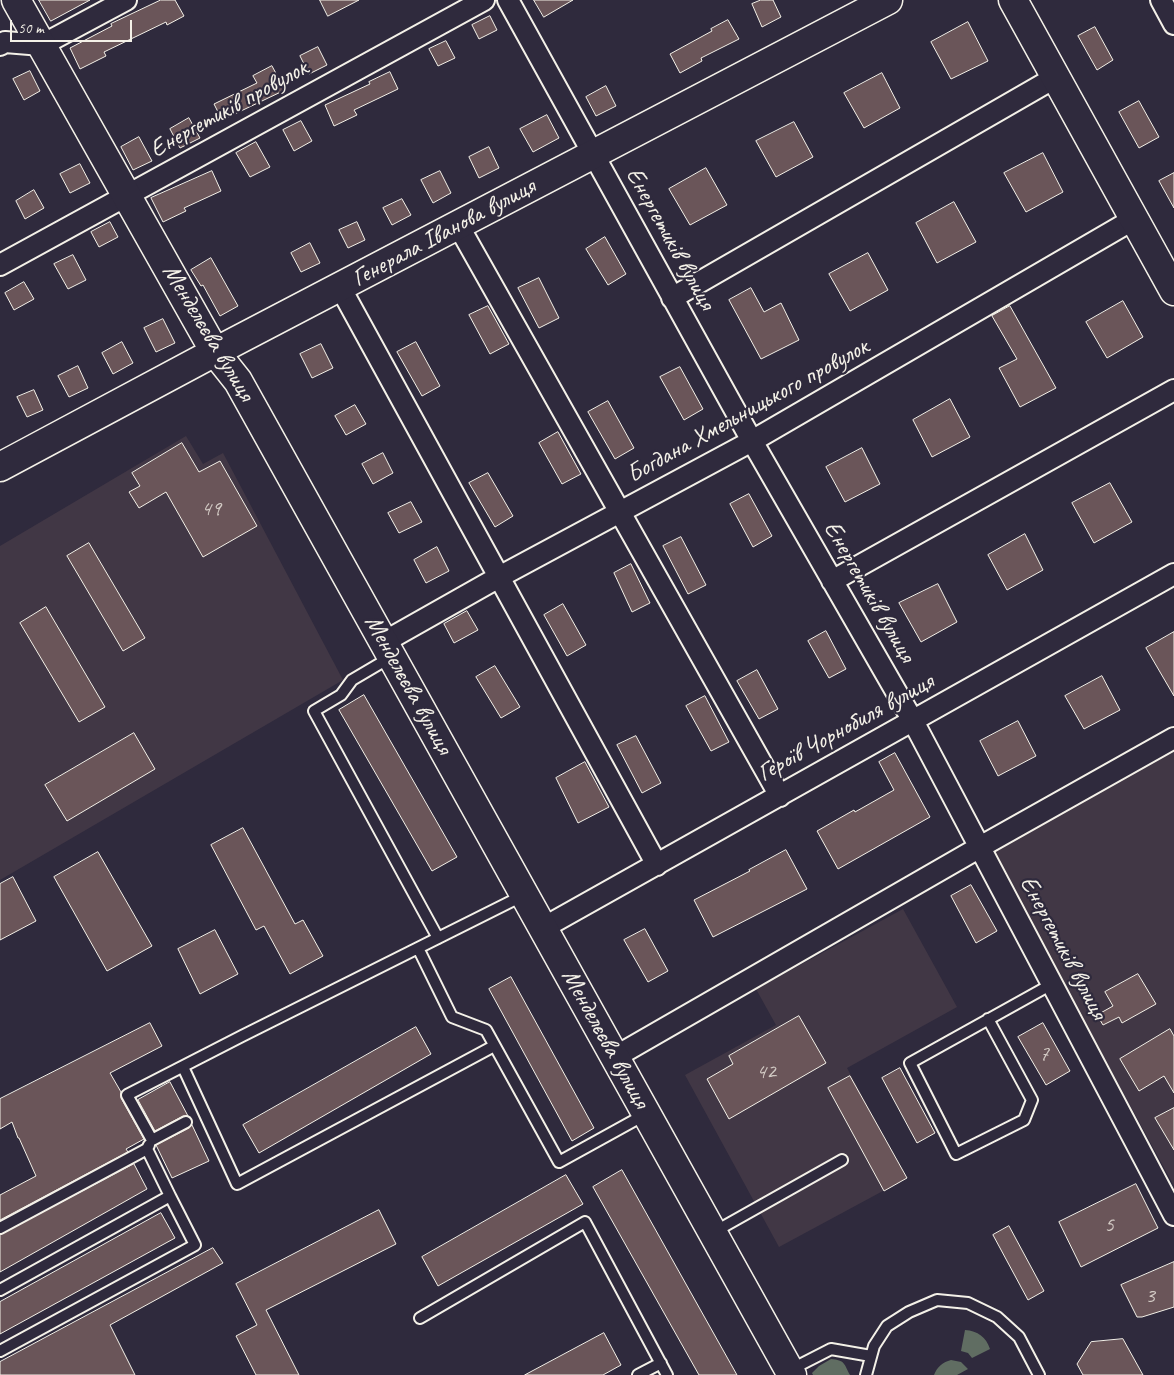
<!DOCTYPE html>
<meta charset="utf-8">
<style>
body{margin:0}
#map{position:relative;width:1174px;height:1375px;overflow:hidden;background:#2f2a3d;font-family:Caveat,sans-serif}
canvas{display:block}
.scale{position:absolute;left:10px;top:20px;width:122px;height:22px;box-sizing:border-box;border:2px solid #f4f1e8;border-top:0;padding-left:6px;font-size:15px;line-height:18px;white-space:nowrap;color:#f4f1e8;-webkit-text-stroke:4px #2f2a3d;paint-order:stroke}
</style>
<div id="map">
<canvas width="1174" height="1375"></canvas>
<div class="scale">50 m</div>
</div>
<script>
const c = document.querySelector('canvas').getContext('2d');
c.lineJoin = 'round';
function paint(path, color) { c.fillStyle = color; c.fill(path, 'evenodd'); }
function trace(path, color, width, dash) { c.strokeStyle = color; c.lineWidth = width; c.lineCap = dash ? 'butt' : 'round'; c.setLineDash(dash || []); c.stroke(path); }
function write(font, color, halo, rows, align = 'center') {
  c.font = font + ' Caveat,sans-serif'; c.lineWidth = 4.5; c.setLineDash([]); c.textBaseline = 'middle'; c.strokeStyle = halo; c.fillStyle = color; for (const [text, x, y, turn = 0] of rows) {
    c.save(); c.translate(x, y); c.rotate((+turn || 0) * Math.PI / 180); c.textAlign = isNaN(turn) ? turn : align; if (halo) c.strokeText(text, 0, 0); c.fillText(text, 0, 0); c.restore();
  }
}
paint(new Path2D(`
 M186,436L203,464L223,453L343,680L0,880V546Z
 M1174,751V1186L991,850Z
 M903,909L957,1007L847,1068L907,1178L779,1247L685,1075L776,1025L756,989Z`), '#413745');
paint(new Path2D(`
 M965,1330C978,1331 986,1337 990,1349L972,1358L968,1353L961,1351Z
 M831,1359C845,1360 844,1364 850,1375H813L812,1373L819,1366Z
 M951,1360L961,1362L968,1369L957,1375H934C937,1367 943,1362 951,1360Z`), '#606d62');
const building = new Path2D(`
 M39,0H90L51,21Z
 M161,0H175L184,16L167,25L166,22L104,52L106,56L80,69L70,48L112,26L111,24Z
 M320,0H359L328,16Z
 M534,0H573L544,17Z
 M761,0H773L781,17L762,27L752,4Z
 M490,16L497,30L479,39L472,25Z
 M728,20L739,39L701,58L702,61L680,73L670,54L712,31L711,29Z
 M968,22L988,61L951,79L931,42Z
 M1095,27L1113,60L1097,70L1078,36Z
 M446,41L455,58L438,66L429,49Z
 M318,47L327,65L309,74L300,56Z
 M272,66L285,90L222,120L214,104L257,83L253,76Z
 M30,71L40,91L24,100L13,79Z
 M390,72L398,89L354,110L357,115L334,126L325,105L370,84L369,82Z
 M882,73L900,108L864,128L844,93Z
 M606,86L616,106L596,116L586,97Z
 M1139,101L1159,137L1139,148L1119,112Z
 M547,115L559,138L533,152L520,129Z
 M189,118L200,138L180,148L170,129Z
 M301,121L312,141L294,151L283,130Z
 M794,122L813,157L776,177L756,141Z
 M139,137L152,161L133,170L121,147Z
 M256,142L270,167L250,177L236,153Z
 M489,147L499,168L479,178L469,157Z
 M1043,153L1063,192L1026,212L1004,173Z
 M80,164L90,183L70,193L60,174Z
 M706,168L727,205L690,225L669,189Z
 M212,171L221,191L184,208L186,211L163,222L151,198Z
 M440,171L451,193L433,203L421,180Z
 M1174,173V208L1159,181Z
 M34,190L44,208L25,219L16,201Z
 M402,199L411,215L392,225L383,208Z
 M954,202L976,242L937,263L916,223Z
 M110,222L118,237L99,247L91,232Z
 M357,222L365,240L348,248L339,230Z
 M605,237L626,274L608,285L586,249Z
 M310,243L320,263L301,272L291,253Z
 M868,253L888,290L850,311L829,274Z
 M73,255L86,280L68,289L54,264Z
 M211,258L238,306L220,316L203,285L201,286L191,270Z
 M539,278L559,318L539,328L518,288Z
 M24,282L34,299L14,310L5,293Z
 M751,288L764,312L781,303L799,340L761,359L729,300Z
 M1123,301L1143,337L1107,358L1086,322Z
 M488,306L509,344L490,354L469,315Z
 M1010,306L1056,388L1020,407L999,368L1017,359L992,316Z
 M163,319L175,343L156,352L144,328Z
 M122,342L133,363L113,374L102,353Z
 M416,342L440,386L422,396L397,352Z
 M321,344L333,368L312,378L300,354Z
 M78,366L88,388L69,397L58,376Z
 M680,367L703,409L684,420L660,377Z
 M34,390L43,410L27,417L17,397Z
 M950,399L970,437L932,457L913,420Z
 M608,401L634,448L615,459L588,412Z
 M355,405L366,424L346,435L335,416Z
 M558,432L581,474L562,484L539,443Z
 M182,443L199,472L220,461L257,526L203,557L166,492L139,508L129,492L140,486L132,473Z
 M862,448L880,484L845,502L826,467Z
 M383,453L393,473L373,484L362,464Z
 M488,473L513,516L495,527L469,483Z
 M1110,483L1132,522L1094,543L1072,503Z
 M749,494L772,536L753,547L730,504Z
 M411,502L422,522L399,533L388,513Z
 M1025,534L1043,570L1007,590L988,555Z
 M681,537L706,585L688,594L663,546Z
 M89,543L145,638L123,651L67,556Z
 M437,547L449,571L426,583L414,560Z
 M631,564L650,603L632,612L614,573Z
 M938,584L957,622L921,642L899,603Z
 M563,604L586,645L567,656L544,615Z
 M46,607L105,707L79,722L20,623Z
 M467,611L478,630L454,643L444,624Z
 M826,631L846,669L829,678L808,641Z
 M1174,632V696L1146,648Z
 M495,666L520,707L501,718L476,677Z
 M757,670L778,709L759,719L737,681Z
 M1102,676L1120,710L1084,729L1065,696Z
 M364,695L457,857L432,871L339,710Z
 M705,696L729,742L711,751L686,706Z
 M1018,721L1036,756L998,776L980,741Z
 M134,733L155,769L67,821L45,785Z
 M636,736L661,783L642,793L617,745Z
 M895,753L930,817L838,869L817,831L854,810L855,812L894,790L879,762Z
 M585,762L609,807L578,823L556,778Z
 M243,828L295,924L303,920L323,956L290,974L264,926L256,930L211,845Z
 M786,850L807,889L713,937L694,900L750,871L749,870Z
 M98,852L152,946L107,971L54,877Z
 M13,877L36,921L0,940V884Z
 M971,885L997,931L976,943L951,896Z
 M645,929L668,971L648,982L624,940Z
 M215,930L238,974L200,994L178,949Z
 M1138,974L1156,1004L1122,1023L1119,1017L1103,1025L1097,1015L1113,1006L1105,992Z
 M511,977L594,1128L572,1141L489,989Z
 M799,1016L826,1063L729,1119L707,1079L733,1064L729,1056Z
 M150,1023L162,1046L110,1073L121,1092V1098L144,1139L126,1149L128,1152L0,1220V1195L36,1176L19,1138H18L12,1122L0,1129V1099Z
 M1043,1023L1070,1071L1046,1085L1018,1037Z
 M416,1027L431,1054L259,1153L243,1125Z
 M1170,1029L1174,1036V1093L1164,1076L1139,1091L1120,1059Z
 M900,1068L935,1133L917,1143L882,1078Z
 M850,1076L907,1178L884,1191L828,1088Z
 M170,1082L188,1116H183L155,1131L138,1100Z
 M1174,1108V1150L1155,1118Z
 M192,1125L209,1161L172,1178L156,1145L189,1128Z
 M134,1164L147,1189L0,1272V1235Z
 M622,1170L737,1375H699L593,1187Z
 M566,1175L583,1204L438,1286L422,1257Z
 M1136,1184L1158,1228L1081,1267L1059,1222Z
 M379,1210L396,1244L266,1310L299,1375H256L236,1336L257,1325L236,1284Z
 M161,1213L175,1238L0,1334V1302Z
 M1009,1226L1044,1291L1028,1300L993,1235Z
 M213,1248L223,1263L110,1325L135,1375H0V1362Z
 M1174,1262V1307L1142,1317H1137L1121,1285Z
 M604,1333L621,1365L603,1375H525Z
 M1123,1339L1143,1375H1083L1077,1364L1091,1342Z`);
paint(building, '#6a5559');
trace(building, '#f4f1e8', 1);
const lane = new Path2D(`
 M391,657L352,680L341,695L314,711L438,938
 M418,948L452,1017L486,1030L559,1162L646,1114
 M988,1019L1032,1100L1024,1120L956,1154L910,1063L1052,984
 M183,1067L237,1184L494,1046
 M186,1122L152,1140L127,1095L242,1036L524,895
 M0,1228L147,1149L149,1145
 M714,1232L842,1160
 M0,1290L170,1196L147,1149
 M420,1318L585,1222L667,1375
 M0,1351L195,1245L170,1196
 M790,1370L831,1349L871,1356
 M638,1375L661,1363
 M866,1375L874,1346L887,1326L909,1312L937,1300L968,1303L997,1317L1019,1337L1039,1375`);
const street = new Path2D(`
 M508,0L752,441L913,721L1174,1215
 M1161,0L1174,24
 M0,45L5,42L42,45L126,0
 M458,225L780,796
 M0,265L484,0
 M340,287L657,865
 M672,298L1056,77
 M832,581L1174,390
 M384,642L499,577L752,441L1134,219
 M543,928L1174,574
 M615,1057L980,847L1174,738`);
const secondary = new Path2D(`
 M16,0L215,352L238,381L792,1375
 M1013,0L1174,291
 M0,467L215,352L888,0`);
trace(lane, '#f4f1e8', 14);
trace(street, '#f4f1e8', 24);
trace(secondary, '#f4f1e8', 31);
trace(lane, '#2f2a3d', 10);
trace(street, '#2f2a3d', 20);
trace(secondary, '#2f2a3d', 28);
write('22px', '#d2cac4', null, [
 ["49",211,509],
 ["7",1044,1054],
 ["42",766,1072],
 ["5",1109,1225],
 ["3",1150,1296]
]);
write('25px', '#f4f1e8', '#2f2a3d', [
 ["Енергетиків провулок",229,109,-29],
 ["Генерала Іванова вулиця",444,233,-28],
 ["Енергетиків вулиця",670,239,61],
 ["Менделєєва вулиця",208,333,59],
 ["Богдана Хмельницького провулок",748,411,-29],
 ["Енергетиків вулиця",869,592,60],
 ["Менделєєва вулиця",408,685,61],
 ["Героїв Чорнобиля вулиця",846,728,-29],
 ["Енергетиків вулиця",1063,948,62],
 ["Менделєєва вулиця",605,1039,61]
]);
</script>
